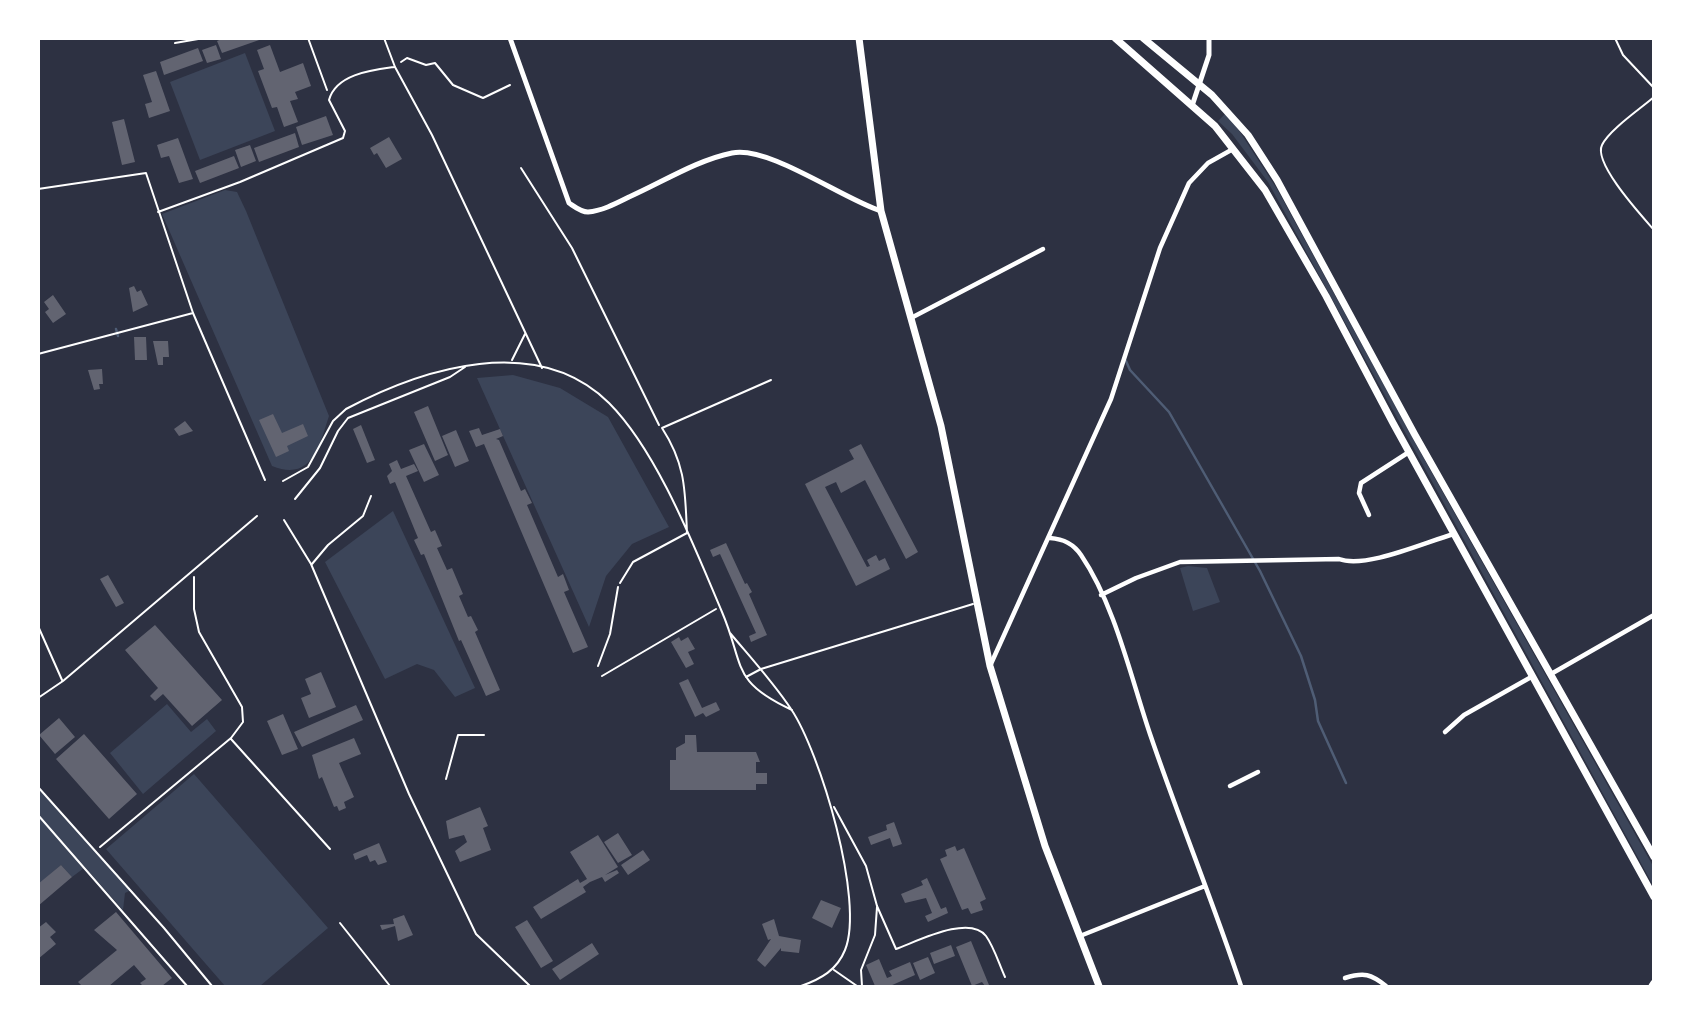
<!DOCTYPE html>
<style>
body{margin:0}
#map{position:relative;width:1692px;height:1025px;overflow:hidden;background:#2d3142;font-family:Lato,sans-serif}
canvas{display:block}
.frame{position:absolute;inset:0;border:40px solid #fff;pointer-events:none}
</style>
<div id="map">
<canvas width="1692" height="1025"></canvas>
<div class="frame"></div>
</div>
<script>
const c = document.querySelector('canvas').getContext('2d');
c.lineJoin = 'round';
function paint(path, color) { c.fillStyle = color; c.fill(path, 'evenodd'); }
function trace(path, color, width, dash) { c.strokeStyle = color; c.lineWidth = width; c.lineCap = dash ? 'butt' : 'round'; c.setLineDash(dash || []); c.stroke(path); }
paint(new Path2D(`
 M245,53L275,131L200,160L170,82Z
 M1227,112L1277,189L1428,466L1653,866V885L1268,182L1232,134L1218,121Z
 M225,190L237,192L246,211L329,416C319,446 312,482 272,466L162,214Z
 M513,375L560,388L608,417L669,527L632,544L606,576L589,627L477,378Z
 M393,511L475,688L455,697L434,670L417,664L385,679L325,562Z
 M1188,566L1207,568L1220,602L1193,611L1180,568Z
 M167,704L191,732L207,719L216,731L143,794L110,753Z
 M194,774L328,928L260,986H225L106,849Z
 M38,787L131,890L125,893L123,910L76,857L84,868L72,877L61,865L39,884Z`), '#3c4559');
trace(new Path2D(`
 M116,329L118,336
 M1126,361L1130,370L1169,412L1260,571L1301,656L1315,700L1318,721L1346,783`), '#4f5d75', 2.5);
paint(new Path2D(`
 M224,38H262V39L222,53L217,41Z
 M216,45L221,59L207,63L202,50Z
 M270,45L280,72L303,63L311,86L295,92L298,99L290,101L298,122L284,127L277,107L272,108L258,71L264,69L257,50Z
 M198,48L203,61L164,75L160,62Z
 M156,71L170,111L149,118L145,104L152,102L143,75Z
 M326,116L333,135L302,145L296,127Z
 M124,119L135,162L122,165L112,122Z
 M295,133L299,147L259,162L254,148Z
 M389,137L402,159L386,168L377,153L374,155L370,148Z
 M178,138L193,179L179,183L169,156L161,158L157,145Z
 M250,145L256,161L241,167L235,150Z
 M234,156L239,168L200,183L195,171Z
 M134,286L137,292L141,290L148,305L133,312L129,288Z
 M53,295L66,314L53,323L45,312L49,309L44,302Z
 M134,337H146L147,360H135Z
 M153,341H168L169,357H163V365H158Z
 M102,369L103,384H99L100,389L94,390L88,370Z
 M428,406L448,455L435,461L414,412Z
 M273,414L282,433L303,424L308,436L287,446L289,451L276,457L259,420Z
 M185,421L193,431L179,436L174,429Z
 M361,425L375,460L367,463L353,429Z
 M479,428L482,435L500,429L503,436L496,439L499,440L521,491L525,489L532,503L527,505L558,577L563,574L569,590L564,592L588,647L573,653L484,444L476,447L469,431Z
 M456,430L469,461L455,467L442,436Z
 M424,444L439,475L424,482L409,450Z
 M861,444L918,552L906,559L865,480L841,493L836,482L825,487L867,567L870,566L867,560L876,555L879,561L885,558L890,569L856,586L805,484L854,459L849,450Z
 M397,460L401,469L414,464L418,471L406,476L431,532L435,530L442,546L437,548L447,570L452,568L463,594L459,596L468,617L471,616L478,630L475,632L500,690L486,696L461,640L459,641L424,554L421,555L414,540L418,538L395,482L390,484L387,476L392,471L389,464Z
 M726,543L745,584L747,583L752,592L749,594L767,635L751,642L749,636L756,633L720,554L713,557L710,550Z
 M108,575L124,603L116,607L100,579Z
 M155,625L222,700L192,726L163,694L155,701L150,696L158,688L125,650Z
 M679,637L681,641L688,637L695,649L688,652L694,664L686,668L671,642Z
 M321,672L336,707L309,718L301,698L311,694L305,679Z
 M688,679L702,708L716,702L720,710L706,717L703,713L695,717L679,683Z
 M356,705L363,720L302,747L294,732Z
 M283,714L298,749L282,755L267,721Z
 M59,718L75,737L55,754L39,735Z
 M84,734L137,794L109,819L56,759Z
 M685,735H696L697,752H756L760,762H756V773H767V784H756V790H670V760H676V748L685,743Z
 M354,738L361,754L339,763L354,797L344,802L346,808L339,811L337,806L334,807L322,777L319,779L312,755Z
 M480,807L488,826L483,828L491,850L460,862L455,851L467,842L464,835L449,839L446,821Z
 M894,822L902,844L893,847L890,838L871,845L868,837L887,830L886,825Z
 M618,833L632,855L618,863L604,842Z
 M598,835L618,867L605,875L617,870L619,873L605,882L602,877L590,882L583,887L586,892L541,919L533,907L578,879L580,883L587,879L570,852Z
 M379,843L387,862L378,865L375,860L370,862L367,855L355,860L353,854Z
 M955,846L957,851L964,848L986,899L980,902L983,910L971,914L968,908L962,910L940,859L947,856L945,850Z
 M643,850L650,860L628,875L621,865Z
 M61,865L72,877L38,906V884Z
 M927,878L941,909L946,907L948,913L928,922L925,916L932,913L926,898L905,903L901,894L923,885L921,881Z
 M821,900L841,908L832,928L812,918Z
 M116,912L172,978L162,986H143L140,983L146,979L134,965L109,986H82L78,982L117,950L94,930Z
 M404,915L413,935L398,941L395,926L382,930L380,925L394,924L393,919Z
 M774,919L779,936L801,940L799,953L781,951V948L765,967L757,960L771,939L768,940L762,924Z
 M527,920L553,961L541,968L515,927Z
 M46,922L56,932L50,937L56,944L38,959V928Z
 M971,941L989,985L985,986L982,982L972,986L956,947Z
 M592,943L599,954L560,980L552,969Z
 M951,945L955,956L934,964L930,953Z
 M928,957L935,973L920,980L913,963Z
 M879,959L887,978L892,976L889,971L910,962L915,975L890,986H875L866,965Z`), '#626471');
trace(new Path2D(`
 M308,38L327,90
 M175,43L204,38
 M401,62L407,58L426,65L435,63L453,85L483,98L510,85
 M521,168L572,248L659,425
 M598,666L610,634L618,587
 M602,676L716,609
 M231,739L330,849
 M446,779L458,735H484
 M38,815L187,986
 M100,847L231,738L243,722L242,707L199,632L194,609V577`), '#fff', 2);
trace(new Path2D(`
 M384,38L395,67L432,135L542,368
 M1615,38L1623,55L1654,88
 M1654,97C1640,109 1609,130 1602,145C1593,163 1641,215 1654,230
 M38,189L146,173L193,313L265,480
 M158,212L240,182L343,138L345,131L329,100C336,74 372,70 394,67
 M38,354L193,313
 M512,360L525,334
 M283,481L308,467L333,421L346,409C423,368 537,332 609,403C658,452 695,549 722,612C745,666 730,681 792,710
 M295,499L320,468L338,431L348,418L450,377L465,367
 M284,520L311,564L409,794L476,934L530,986
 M312,564L328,545L363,516L371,496
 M620,583L633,562L687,533C685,491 686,465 662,428L771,380
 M38,626L62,680
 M730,633C751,658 773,682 791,709C820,752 865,901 845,950C837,970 821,979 801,986
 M746,677L761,669L973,604
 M38,698L63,681L257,516
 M38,787L164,928L212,986
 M834,807L866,866L877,906L896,949C916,942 969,914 986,936C994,947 999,964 1005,977
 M340,923L390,986
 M834,970L857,986
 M862,986L861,970L875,935L877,907`), '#fff', 2);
trace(new Path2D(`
 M911,318L1043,249
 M1369,515L1359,493L1361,483L1409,452
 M1050,538C1063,539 1073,543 1081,555C1115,605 1131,678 1150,734C1179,819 1213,902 1241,986
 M1101,595L1136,578L1180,562L1339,559C1366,569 1425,542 1454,534
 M990,666L1111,399L1160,248L1189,183L1208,163L1233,149
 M1551,674L1654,615
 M1445,732L1464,715L1533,676
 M1230,786L1258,772
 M1080,936L1205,886
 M1345,978C1364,972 1371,974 1386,986`), '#fff', 4.5);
trace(new Path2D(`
 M510,38L569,203C575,207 581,212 588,212C602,211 617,203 629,197C661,183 697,160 732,153C768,145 843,199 881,211
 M1193,103L1209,55V38`), '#fff', 5);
trace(new Path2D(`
 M859,38L881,211L941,426L990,666L1045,846L1099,986
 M1115,38L1215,126L1265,190L1326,296L1393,423L1654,897
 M1143,38L1212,95L1248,135L1277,180L1415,435L1654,857
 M1652,986L1654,983`), '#fff', 7);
</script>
